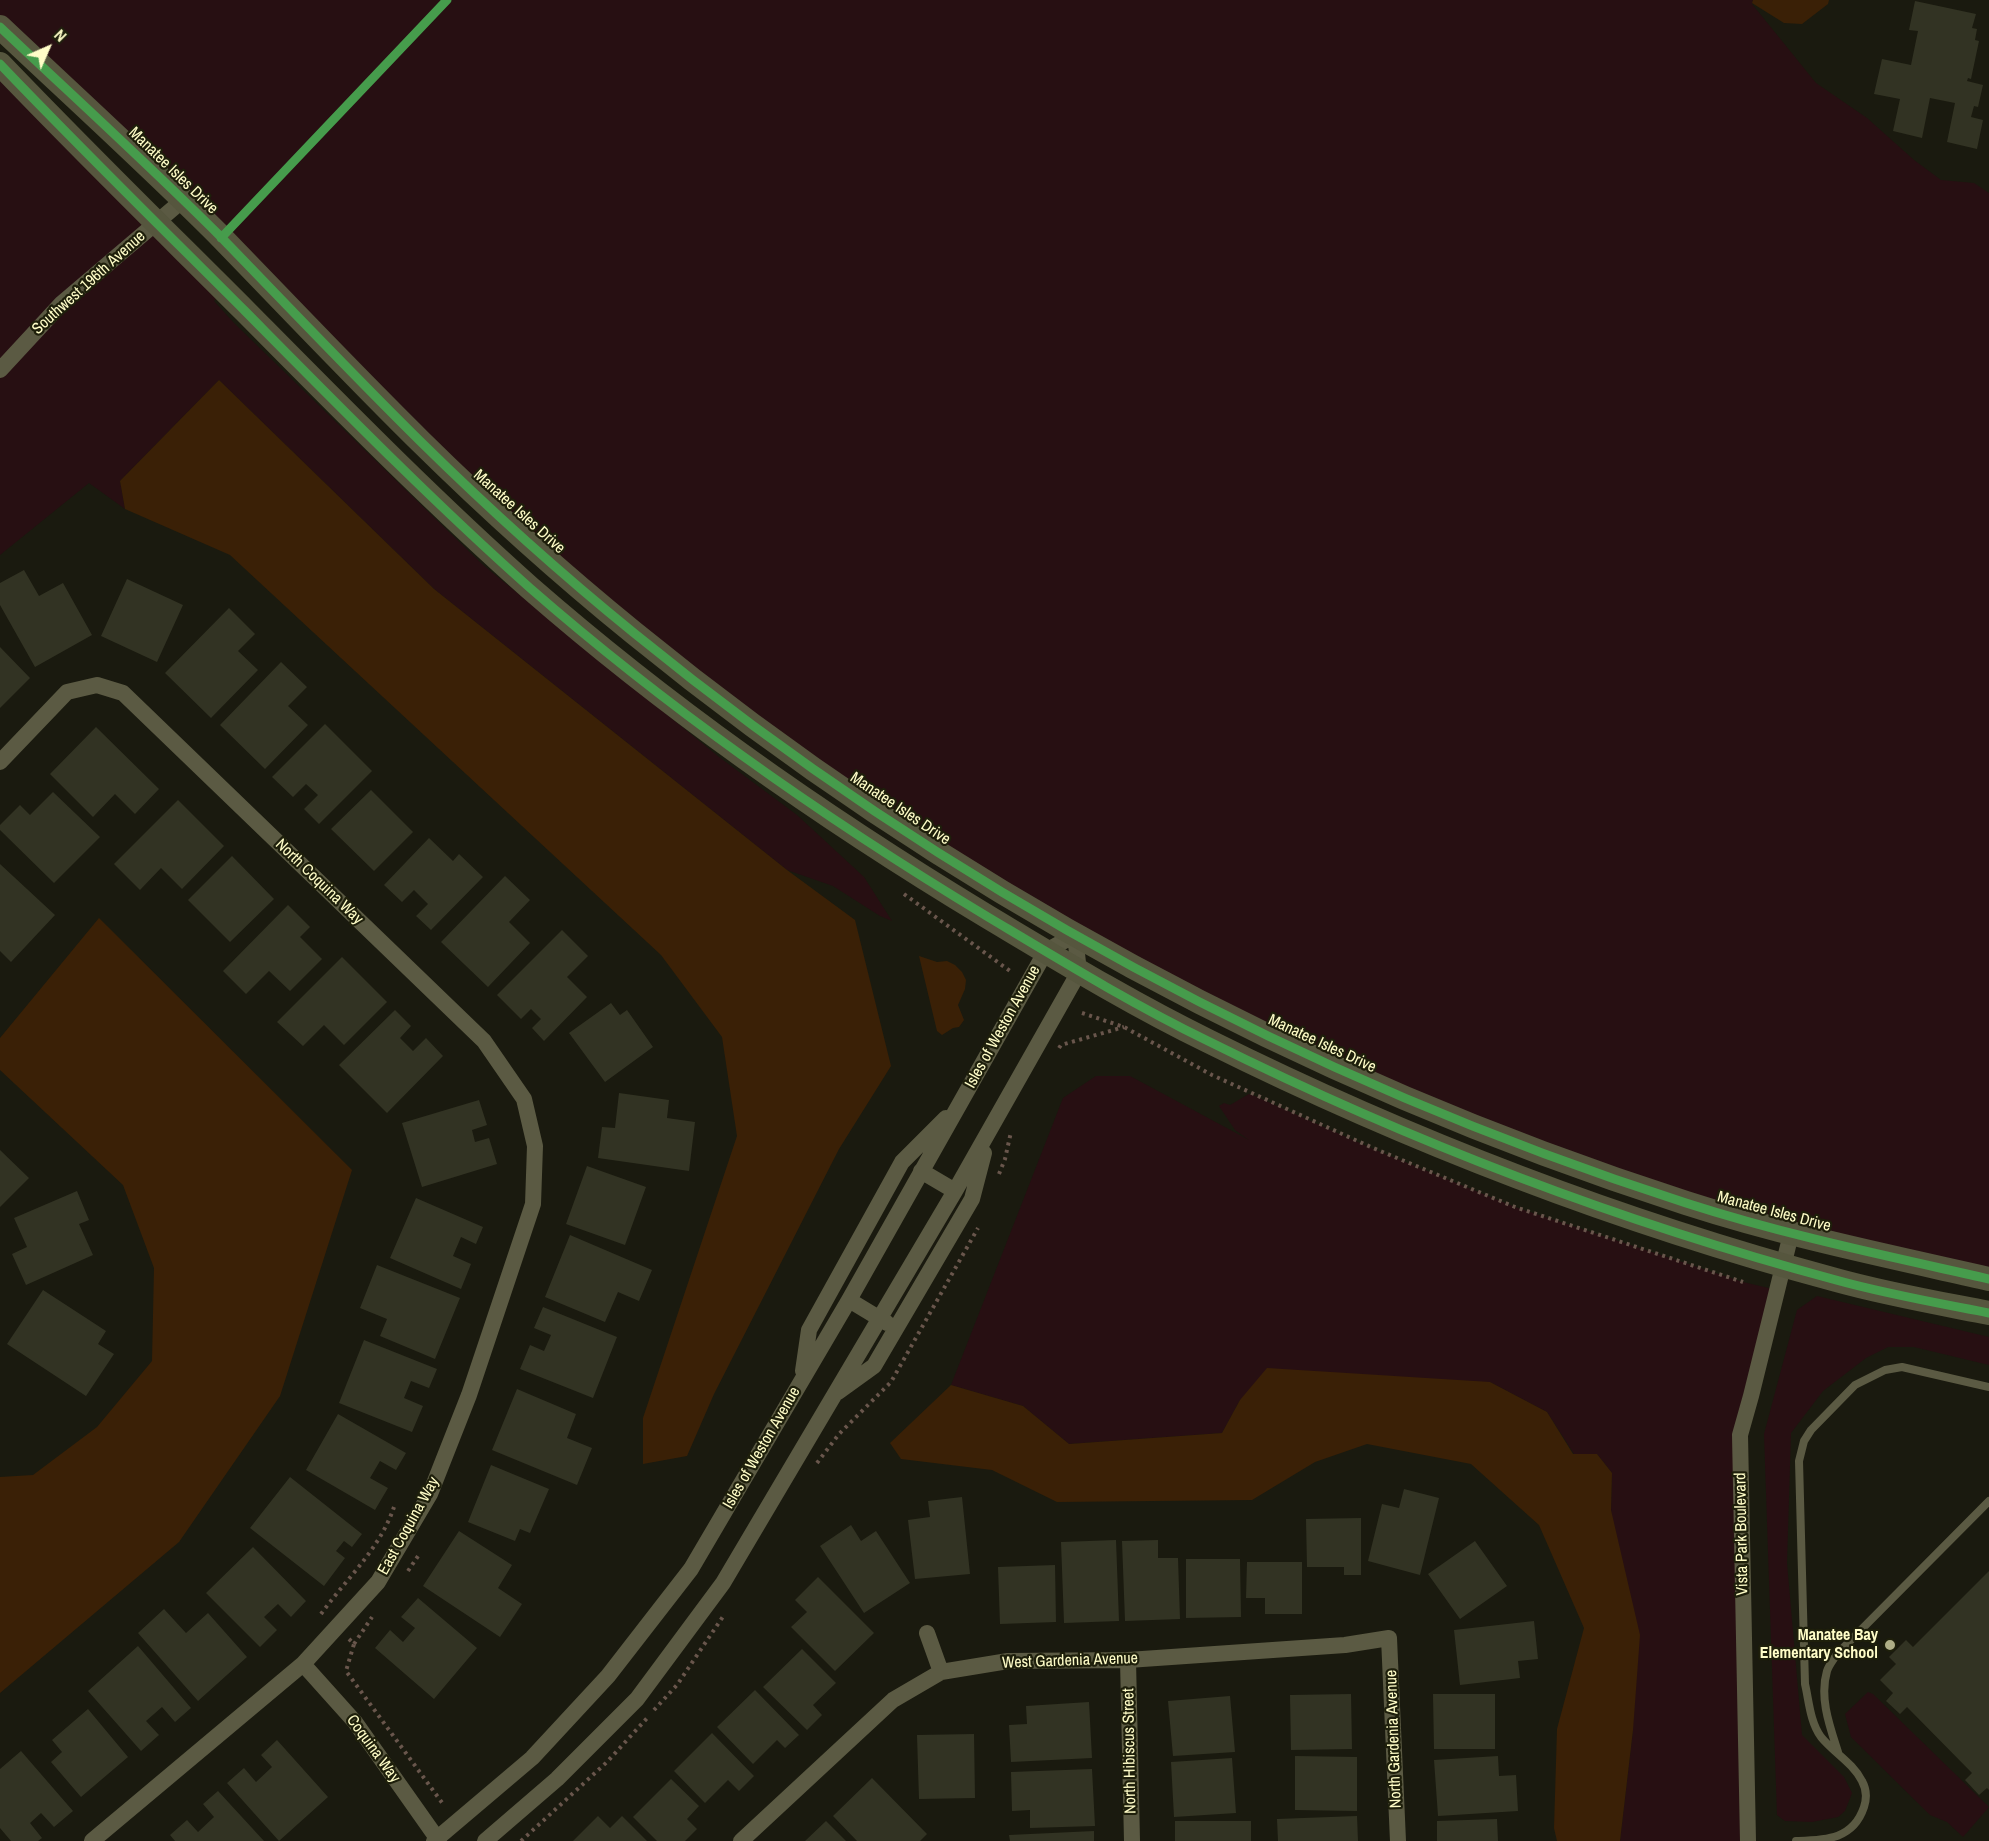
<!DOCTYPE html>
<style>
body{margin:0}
#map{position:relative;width:1989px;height:1841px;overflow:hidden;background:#1a1a0f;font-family:"Archivo Narrow",sans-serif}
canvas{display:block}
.north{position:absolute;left:18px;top:18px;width:60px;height:60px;-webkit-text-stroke:4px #1e1f0b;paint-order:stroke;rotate:45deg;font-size:16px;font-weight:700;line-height:24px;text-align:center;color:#fffdc8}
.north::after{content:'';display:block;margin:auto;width:21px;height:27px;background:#fffdc8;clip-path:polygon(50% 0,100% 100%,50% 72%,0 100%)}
</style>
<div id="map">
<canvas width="1989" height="1841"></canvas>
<div class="north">N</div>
</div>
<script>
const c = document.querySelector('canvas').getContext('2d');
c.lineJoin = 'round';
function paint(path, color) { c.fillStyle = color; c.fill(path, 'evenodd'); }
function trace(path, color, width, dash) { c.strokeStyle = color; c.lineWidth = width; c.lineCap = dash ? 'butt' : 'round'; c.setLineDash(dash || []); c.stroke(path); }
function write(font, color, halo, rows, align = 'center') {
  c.font = font + ' "Archivo Narrow",sans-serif'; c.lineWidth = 4.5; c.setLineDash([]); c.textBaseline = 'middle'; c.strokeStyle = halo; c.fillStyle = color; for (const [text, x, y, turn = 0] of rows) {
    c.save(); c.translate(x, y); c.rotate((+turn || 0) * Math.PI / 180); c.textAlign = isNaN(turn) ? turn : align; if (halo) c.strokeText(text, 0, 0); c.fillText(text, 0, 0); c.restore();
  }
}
paint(new Path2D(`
 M0,0H1753L1752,4L1816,83L1867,118L1914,160L1941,180L1974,183L1989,193V1279L1549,1156L1075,935L634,633L0,27Z
 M0,64L224,290L214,301L234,323L483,565L719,757L797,815L864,877L892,921L880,916L833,886L787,870L434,589L219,380L120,481L125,509L89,483L0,555Z
 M1096,1076H1130L1249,1140L1235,1130L1219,1106L1224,1103L1230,1105L1249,1094L1255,1096L1371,1148L1515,1207L1743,1282L1777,1290L1740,1435L1748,1841H1620L1633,1730L1611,1510L1612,1473L1597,1454H1574L1547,1412L1490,1382L1240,1400L1222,1433L1069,1444L1023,1406L951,1385L1063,1098Z
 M1817,1296L1989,1337V1365L1914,1347H1888L1866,1358L1823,1391L1791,1433L1787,1563L1802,1735L1844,1777L1852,1793L1845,1811L1838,1817L1812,1822L1785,1821L1777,1815L1764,1434L1797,1310Z
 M1868,1692L1873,1694L1989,1807L1963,1837L1947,1822L1930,1815L1851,1737L1845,1714Z`), '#270f12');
paint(new Path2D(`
 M1753,0H1829L1828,4L1802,24L1784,23L1752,3Z
 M219,380L434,589L787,870L855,920L891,1066L839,1149L714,1394L687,1456L643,1464V1418L737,1136L722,1037L661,955L230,555L125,509L120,481Z
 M99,918L352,1170L280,1396L179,1542L0,1693V1477L33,1475L97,1427L152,1361L154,1268L123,1185L0,1070V1038Z
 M919,956L937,962L947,961L955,965L962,972L966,980L965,989L958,1005L964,1020L959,1027L953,1028L942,1035L937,1031Z
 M1267,1368L1490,1382L1547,1412L1573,1454H1597L1612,1473L1611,1510L1640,1635L1633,1730L1620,1841H1557L1554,1828L1557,1729L1584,1628L1539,1525L1471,1464L1367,1444L1315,1462L1252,1500L1057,1502L992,1470L901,1459L890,1443L951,1385L1023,1406L1069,1444L1222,1433L1240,1400Z`), '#3a2006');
paint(new Path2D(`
 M1915,1L1976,14L1972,28L1977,29L1975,40L1979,41L1971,79L1968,78L1967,81L1983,85L1978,107L1974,106L1971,117L1983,120L1977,149L1947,142L1955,103L1930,98L1922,138L1893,131L1900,99L1874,94L1882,59L1911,65L1918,31L1909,30Z
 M24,570L39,596L63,583L92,635L35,667L0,605V583Z
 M127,579L183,605L157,662L101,636Z
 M229,608L255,634L238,651L258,670L211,718L165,673Z
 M0,647L30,678L0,708Z
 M281,662L307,687L288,706L308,725L265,769L220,725Z
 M325,724L372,771L319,824L304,809L318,795L306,784L293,797L272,777Z
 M96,727L159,789L135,814L115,794L93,817L50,774Z
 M371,790L413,832L374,871L331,829Z
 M53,792L100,837L54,883L0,830V825L20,805L30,815Z
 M178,800L224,846L182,889L161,868L140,890L114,864Z
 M429,838L453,861L459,854L483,877L431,930L416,916L428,904L414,890L402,902L384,885Z
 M232,856L274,899L230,942L188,900Z
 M0,864L55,915L11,962L0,951Z
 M505,876L530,900L509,922L530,943L488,987L441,942Z
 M288,905L310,927L300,937L322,959L290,991L269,971L246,994L223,971Z
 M562,930L588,956L567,977L587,997L544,1041L532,1028L541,1019L531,1009L521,1019L497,995Z
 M342,957L387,1002L344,1045L324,1025L303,1046L277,1022Z
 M611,1003L620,1015L627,1010L653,1047L605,1082L569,1033Z
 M395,1010L411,1026L400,1038L413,1051L426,1038L443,1056L387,1113L339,1065Z
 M619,1093L669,1100L667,1118L695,1122L689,1171L598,1158L602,1127L615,1128Z
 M479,1100L487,1125L472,1130L475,1142L489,1138L497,1164L422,1187L402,1123Z
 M0,1150L29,1178L0,1207Z
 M587,1166L646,1187L625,1245L566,1224Z
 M77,1191L89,1220L79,1224L93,1255L26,1285L12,1254L27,1247L14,1218Z
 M416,1198L483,1227L476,1244L461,1237L453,1256L471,1264L461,1289L390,1258Z
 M570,1235L652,1270L639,1301L618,1292L605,1322L545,1297Z
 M377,1265L460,1298L435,1359L380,1336L387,1319L360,1308Z
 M43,1290L106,1331L98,1344L114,1354L86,1396L7,1344Z
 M543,1307L617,1337L593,1398L520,1369L530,1345L544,1351L551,1335L534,1328Z
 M364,1340L437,1369L429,1388L411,1381L404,1398L423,1406L412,1432L339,1403Z
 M517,1389L576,1414L567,1438L592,1448L577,1485L492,1450Z
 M338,1414L406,1453L396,1470L380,1461L370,1478L388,1488L375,1510L306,1470Z
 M491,1465L549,1489L530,1533L520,1529L515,1541L468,1522Z
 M290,1477L362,1534L352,1547L344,1541L336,1551L345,1558L324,1586L250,1528Z
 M1404,1489L1439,1498L1420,1575L1368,1561L1382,1504L1399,1508Z
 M962,1497L970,1574L915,1579L908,1520L930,1517L928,1501Z
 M1361,1518V1575H1344V1567H1307L1306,1519Z
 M851,1525L861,1541L876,1531L910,1583L864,1613L820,1546Z
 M459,1531L512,1565L498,1588L522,1604L500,1637L423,1586Z
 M1116,1540L1119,1621L1064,1623L1061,1542Z
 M1158,1540V1558H1178L1180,1619L1125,1621L1122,1541Z
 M1475,1541L1507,1586L1460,1619L1428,1574Z
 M253,1547L306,1601L291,1617L278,1604L264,1617L277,1630L260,1647L206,1593Z
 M1186,1559H1240L1241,1617L1186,1618Z
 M1247,1562H1302V1614H1265V1598H1246Z
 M1055,1565L1056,1622L1000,1624L998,1567Z
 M1989,1571V1790L1987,1788L1979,1795L1965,1780L1972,1773L1907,1707L1900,1714L1886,1701L1893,1693L1880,1680L1896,1664L1889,1657L1906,1640L1913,1647Z
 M818,1577L874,1633L835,1671L791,1627L807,1612L795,1600Z
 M418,1598L477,1648L434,1699L375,1648L390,1630L403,1642L415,1628L401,1617Z
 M164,1609L186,1633L208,1613L247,1657L198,1701L138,1633Z
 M1534,1621L1538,1659L1518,1661L1520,1678L1460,1685L1454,1630Z
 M138,1646L191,1708L175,1722L162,1707L146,1721L159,1735L141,1751L88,1691Z
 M802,1649L836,1683L813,1705L822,1715L807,1730L763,1687Z
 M755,1690L799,1735L785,1748L777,1740L753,1764L717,1727Z
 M1351,1694L1352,1749L1291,1750L1290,1695Z
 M1433,1694H1495V1749H1434Z
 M1230,1696L1235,1752L1173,1756L1168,1701Z
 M1089,1702L1092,1758L1011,1762L1009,1725L1027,1724L1026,1706Z
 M88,1709L128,1757L81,1797L51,1762L62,1752L52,1740Z
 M712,1733L754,1776L739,1791L728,1780L705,1803L674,1771Z
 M974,1734L975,1798L919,1799L917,1735Z
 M277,1740L328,1797L279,1841L227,1783L244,1768L256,1782L272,1767L261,1755Z
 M21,1751L73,1811L54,1827L41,1813L30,1823L42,1838L38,1841H11L0,1828V1769Z
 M1295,1756L1357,1757V1811L1295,1810Z
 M1498,1756L1499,1776L1516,1775L1518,1811L1438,1816L1434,1760Z
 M1232,1758L1236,1813L1174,1817L1171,1762Z
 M1092,1769L1095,1826L1030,1828V1810L1012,1811L1011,1772Z
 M872,1778L927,1834L920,1841H857L833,1816Z
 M671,1779L699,1806L687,1819L697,1829L685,1841H657L633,1817Z
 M218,1791L264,1841H175L170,1835L187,1820L198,1832L214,1817L203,1804Z
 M598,1816L610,1828L622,1816L647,1841H573Z
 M1357,1816L1358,1841H1278L1277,1819Z
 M1497,1819L1498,1841H1437V1821Z
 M826,1821L846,1841H805Z
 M1175,1821H1251V1841H1175Z
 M1094,1831V1841H1010L1009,1835Z`), '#323323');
trace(new Path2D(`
 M904,894L1010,971
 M1082,1013L1124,1027L1212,1075L1373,1148L1515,1207L1743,1282
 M1059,1048L1061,1045L1124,1027
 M999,1174L1005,1159L1011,1132
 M817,1463L839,1434L891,1382L978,1228
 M408,1571L420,1553
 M321,1614C346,1579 380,1549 394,1507
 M349,1639L354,1644L346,1671L443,1804
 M354,1644L372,1617
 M654,1710L677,1685L724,1615
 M521,1841L607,1762L649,1716`), '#69564c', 4, [3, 4.5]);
trace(new Path2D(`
 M1838,1752C1830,1727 1819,1698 1827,1671C1829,1665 1834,1659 1837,1654L1989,1501
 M1796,1841C1825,1840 1853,1840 1864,1807C1867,1798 1867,1790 1862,1781C1853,1763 1833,1752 1821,1737C1810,1722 1809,1701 1805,1684L1799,1461L1804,1441L1811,1430L1855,1385L1885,1370L1902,1367L1989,1387`), '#5b5a43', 8);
trace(new Path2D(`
 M0,370L62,303L183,200
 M0,762L67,692L97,685L123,693L484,1041L524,1099L535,1146L533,1204L469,1395L430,1494L378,1582L303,1664L92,1841
 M921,1171L955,1191
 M849,1300L887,1323
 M803,1371L809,1330L902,1162L946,1118
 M838,1392L874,1366L972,1199L984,1153
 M927,1633L941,1672
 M1128,1660L1132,1841
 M303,1664L355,1722L439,1841
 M434,1841L532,1758L608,1676L691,1569L849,1300L1046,951L1075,935L1079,972L955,1191L723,1583L637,1699L557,1779L485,1841
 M741,1841L893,1700L941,1672L1008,1661L1128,1660L1345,1645L1389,1638L1398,1841
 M1748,1841L1740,1435L1751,1396L1791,1234`), '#5b5a43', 16);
trace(new Path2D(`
 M0,27C73,96 147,163 218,234C285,303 351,373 420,441C488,508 560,573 634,633C945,887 1304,1080 1686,1203C1785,1235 1887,1256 1989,1279
 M0,64C80,148 163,229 245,311C338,405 431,500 530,588C672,712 827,820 988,917C1060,960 1132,1004 1208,1041C1409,1141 1620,1222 1836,1280C1886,1294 1938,1303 1989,1313`), '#56563e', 24);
trace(new Path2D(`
 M0,27C73,96 147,163 218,234C285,303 351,373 420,441C488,508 560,573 634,633C945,887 1304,1080 1686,1203C1785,1235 1887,1256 1989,1279
 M0,64C80,148 163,229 245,311C338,405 431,500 530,588C672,712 827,820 988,917C1060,960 1132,1004 1208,1041C1409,1141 1620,1222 1836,1280C1886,1294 1938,1303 1989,1313
 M221,238L447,0`), '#469c4c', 9);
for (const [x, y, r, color] of [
 [1890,1645,6,"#afae87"]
]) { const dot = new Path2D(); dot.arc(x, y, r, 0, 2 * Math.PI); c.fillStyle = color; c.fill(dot); trace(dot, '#1e1f0b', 2); }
write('16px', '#fffdc8', '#1e1f0b', [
 ["Manatee Isles Drive",173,171,44],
 ["Southwest 196th Avenue",89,283,-42],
 ["Manatee Isles Drive",519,512,42],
 ["Manatee Isles Drive",900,809,34],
 ["North Coquina Way",319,882,44],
 ["Isles of Weston Avenue",1003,1027,-61],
 ["Manatee Isles Drive",1322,1044,25],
 ["Manatee Isles Drive",1774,1212,15],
 ["Isles of Weston Avenue",762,1448,-60],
 ["East Coquina Way",409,1526,-61],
 ["Vista Park Boulevard",1742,1534,-91],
 ["West Gardenia Avenue",1070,1661,-2],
 ["North Gardenia Avenue",1394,1739,-92],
 ["Coquina Way",373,1749,54],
 ["North Hibiscus Street",1130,1751,-91]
]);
write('bold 16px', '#fffdc8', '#1e1f0b', [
 ["Manatee Bay",1878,1636],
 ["Elementary School",1878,1654]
], 'right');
</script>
